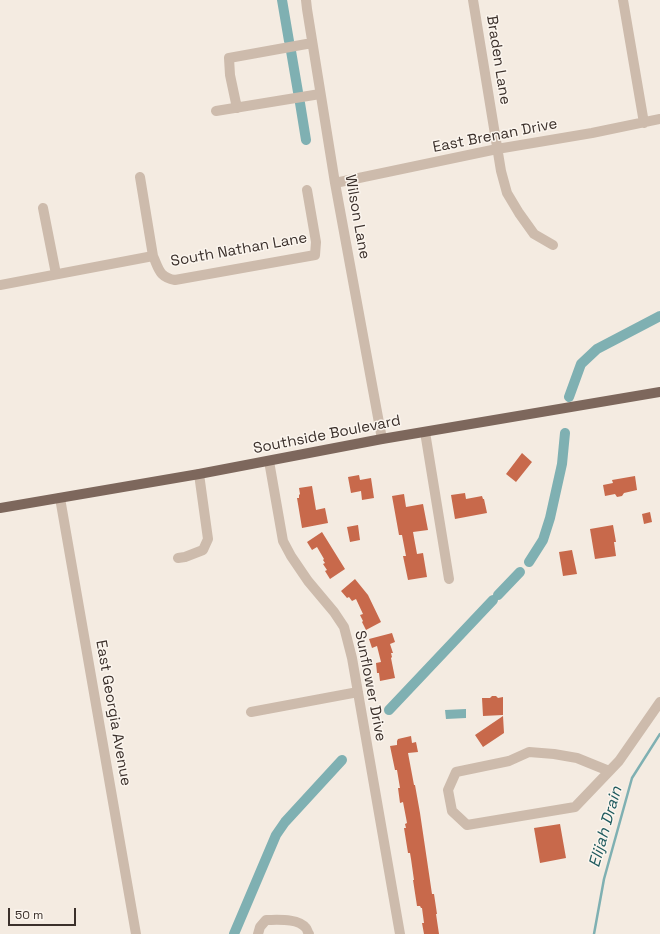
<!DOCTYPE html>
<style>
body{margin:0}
#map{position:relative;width:660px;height:934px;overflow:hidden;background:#f4ebe1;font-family:"Space Grotesk",sans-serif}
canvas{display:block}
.scale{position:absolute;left:8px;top:908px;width:68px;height:18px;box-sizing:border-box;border:2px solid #3b302b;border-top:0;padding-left:5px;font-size:12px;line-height:14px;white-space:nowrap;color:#3b302b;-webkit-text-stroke:3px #fbf5ee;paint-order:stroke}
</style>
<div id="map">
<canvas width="660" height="934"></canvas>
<div class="scale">50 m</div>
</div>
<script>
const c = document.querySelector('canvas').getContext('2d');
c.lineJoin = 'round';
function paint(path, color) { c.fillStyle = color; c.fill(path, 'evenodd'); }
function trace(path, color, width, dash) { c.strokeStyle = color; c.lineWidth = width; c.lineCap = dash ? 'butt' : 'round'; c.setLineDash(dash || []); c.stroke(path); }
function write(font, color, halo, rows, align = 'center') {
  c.font = font + ' "Space Grotesk",sans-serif'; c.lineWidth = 3; c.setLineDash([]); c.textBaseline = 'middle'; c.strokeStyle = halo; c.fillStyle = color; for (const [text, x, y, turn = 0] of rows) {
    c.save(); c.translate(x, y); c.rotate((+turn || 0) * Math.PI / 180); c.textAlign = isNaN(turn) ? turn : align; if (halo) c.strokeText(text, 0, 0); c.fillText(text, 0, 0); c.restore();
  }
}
paint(new Path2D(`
 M466,709V718L446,719L445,710Z`), '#7fb0b2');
trace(new Path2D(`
 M594,934L604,879L632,778L660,734`), '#7fb0b2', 2.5);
trace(new Path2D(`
 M282,0L289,41
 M291,51L298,92
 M300,103L306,140
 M569,397L581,364L597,349L660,316
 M529,562L543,540L550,518L562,464L565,433
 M498,595L520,572
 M389,710L493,600
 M234,934L276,835L285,822L342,760`), '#7fb0b2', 10);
paint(new Path2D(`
 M522,453L532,462L516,482L506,474Z
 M359,475L360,480L371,478L374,498L362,500L361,491L351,493L348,477Z
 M635,476L637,490L624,493L622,496L617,497L615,494L605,496L603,485L613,483L612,480Z
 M312,486L316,510L325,508L328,523L302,528L297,498H299V495L300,494L299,488Z
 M465,493L466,499L482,496L483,499H484L487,513L455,519L451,495Z
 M404,494L406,507L423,504L428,530L413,532L417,554L423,553L427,577L408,580L403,556H406L402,535H399L392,496Z
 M650,512L652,522L644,524L642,514Z
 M358,525L360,540L350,542L347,527Z
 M613,525L616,542H614L616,556L595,559L590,529Z
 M322,532L345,569L330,579L325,571L327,570L323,564L325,563L323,560L324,559L317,547L312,550L307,542Z
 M572,550L577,574L563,576L559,552Z
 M355,579L368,595L381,622L366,630L362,622L363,621L360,615L363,614L356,599L352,601L349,597L347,598L341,591Z
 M392,633L395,642L390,644L393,653H391L392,657L391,658L395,678L380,681L379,673H377L376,663L381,662L377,646L372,648L369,639Z
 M492,696H496L498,698L503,697V715L483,716L482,698H490Z
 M503,716L504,733L483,747L475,735Z
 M411,736L412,743L416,742L418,752L408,753L414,785H415L420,813L432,894H434L437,914H436L439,934H424L422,923H424L422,908H421L420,906H417L413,880H414L411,859L410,853H408L404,828H406L405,824L407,823L403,802L400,803L398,788H400L397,770H395L390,746L397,745V741L398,739Z
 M560,824L566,858L540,863L534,828Z`), '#c8694b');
trace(new Path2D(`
 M306,0L307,9L335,183L382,439
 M473,0L501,171L507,193L519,213L534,234L553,245
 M623,0L644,123
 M237,108L230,75L229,58L312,43
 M216,111L320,94
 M140,177L153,256
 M335,183L497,149L592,133L660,119
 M43,208L56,274
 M0,285L153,256C159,269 159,277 175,280L315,255L316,242L307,190
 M425,432L449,579
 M269,461L283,541L291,556L308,581L334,612L344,627L352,658L400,934
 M60,498L136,934
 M178,558L185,557L203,550L208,539L199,474
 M251,712L358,692
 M609,771L577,758L554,754L529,752L509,761L456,772L448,790L452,811L467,825L575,807L619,761L660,702
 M258,934L260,927L266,920C278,920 298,918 306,928C307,929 308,933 309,934`), '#cdbbac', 10);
trace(new Path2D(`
 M0,508L199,474L382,439L660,392`), '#7d675c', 10);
write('15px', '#3b302b', '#fbf5ee', [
 ["Braden Lane",498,60,81],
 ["East Brenan Drive",495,136,-11],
 ["Wilson Lane",357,217,80],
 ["South Nathan Lane",239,250,-10],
 ["Southside Boulevard",327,435,-11],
 ["Sunflower Drive",370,686,79],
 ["East Georgia Avenue",113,713,80]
]);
write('italic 16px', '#1f5a5e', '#fbf5ee', [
 ["Elijah Drain",606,827,-74]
]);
</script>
